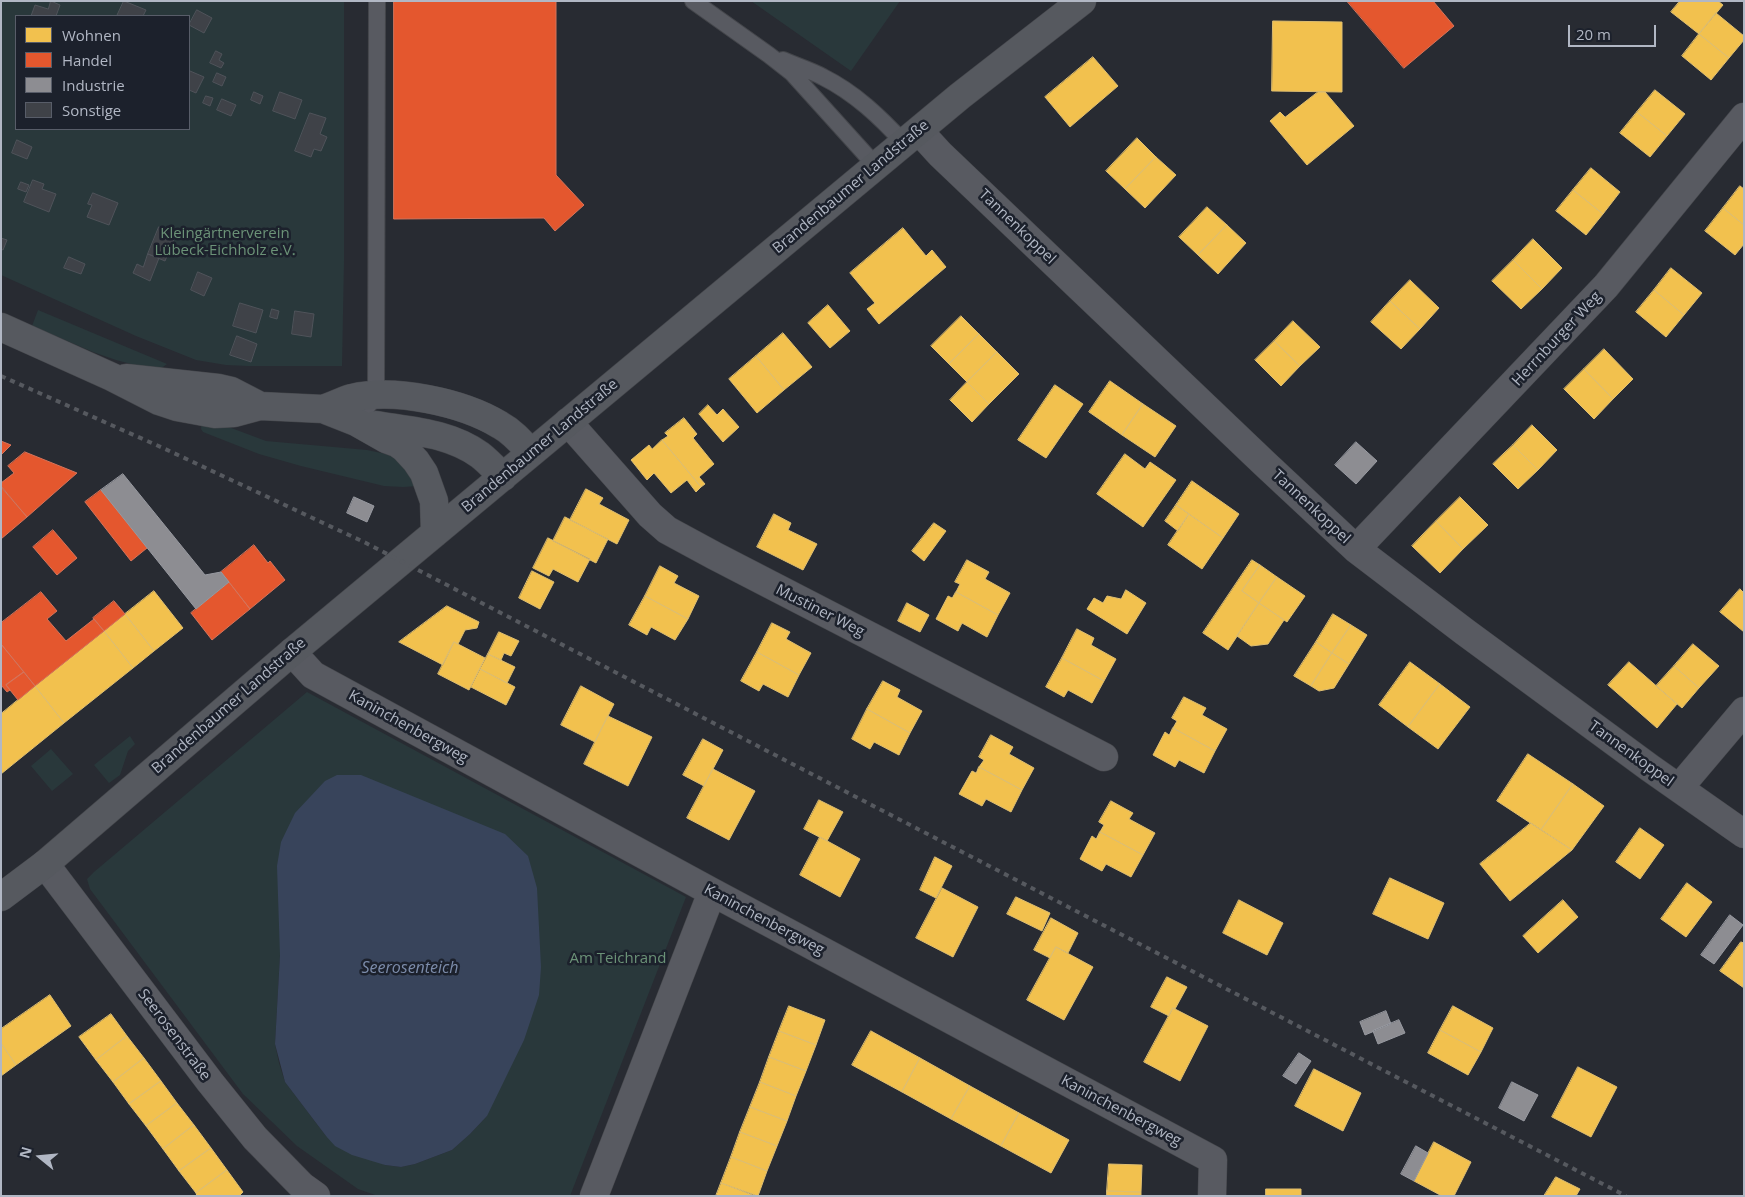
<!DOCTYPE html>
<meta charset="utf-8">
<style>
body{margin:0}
#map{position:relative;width:1745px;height:1197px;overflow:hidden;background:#282b32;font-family:"Open Sans",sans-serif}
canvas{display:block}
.frame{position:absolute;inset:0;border:2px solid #b1b7c4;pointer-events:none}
.legend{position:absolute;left:15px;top:15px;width:175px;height:115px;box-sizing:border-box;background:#1c212c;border:1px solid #585d69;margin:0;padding:6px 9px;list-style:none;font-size:15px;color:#b1b7c4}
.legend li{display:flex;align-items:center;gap:10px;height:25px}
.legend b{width:25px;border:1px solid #585d69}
.north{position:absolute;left:15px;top:1132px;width:50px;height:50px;-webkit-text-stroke:4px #1c212c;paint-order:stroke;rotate:287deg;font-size:14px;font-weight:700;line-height:20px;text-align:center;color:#b1b7c4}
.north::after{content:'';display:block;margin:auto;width:18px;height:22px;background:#b1b7c4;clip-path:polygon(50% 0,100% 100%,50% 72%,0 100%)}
.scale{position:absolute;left:1568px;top:25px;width:88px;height:22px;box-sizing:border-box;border:2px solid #b1b7c4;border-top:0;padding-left:6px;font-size:15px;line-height:18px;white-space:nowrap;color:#b1b7c4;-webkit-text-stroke:4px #1c212c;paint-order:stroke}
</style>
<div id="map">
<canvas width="1745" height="1197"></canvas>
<div class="frame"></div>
<ul class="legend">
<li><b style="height:14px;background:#f2c14e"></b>Wohnen</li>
<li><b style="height:14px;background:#e4572e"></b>Handel</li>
<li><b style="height:14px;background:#8d8d92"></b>Industrie</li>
<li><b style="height:14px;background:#3f4248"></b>Sonstige</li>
</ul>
<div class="north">N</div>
<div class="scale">20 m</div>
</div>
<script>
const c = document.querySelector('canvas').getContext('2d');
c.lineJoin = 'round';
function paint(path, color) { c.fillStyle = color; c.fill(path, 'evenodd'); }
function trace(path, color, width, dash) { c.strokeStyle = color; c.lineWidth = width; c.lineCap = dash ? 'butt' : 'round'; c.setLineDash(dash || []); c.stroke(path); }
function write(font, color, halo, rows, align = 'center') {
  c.font = font + ' "Open Sans",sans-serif'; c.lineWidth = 5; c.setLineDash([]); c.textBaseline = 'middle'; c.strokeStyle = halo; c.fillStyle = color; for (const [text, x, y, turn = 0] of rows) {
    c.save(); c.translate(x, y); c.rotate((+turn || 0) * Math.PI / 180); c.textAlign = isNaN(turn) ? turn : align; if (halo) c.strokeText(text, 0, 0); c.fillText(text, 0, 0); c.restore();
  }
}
paint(new Path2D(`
 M1,1H344V261L342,366H248L226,365L196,360L136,336L1,275ZM16,16H189V129H16Z
 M751,1H900L851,71Z
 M38,310L167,364L160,369H150L116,360L93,352L32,326Z
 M202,420L226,426L266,441L367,450L391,455L402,462L418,486L403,487L384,486L301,466L259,454L203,432L201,429Z
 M307,692L686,897L570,1196H378L358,1189L297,1146L243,1094L90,889L87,879L94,872ZM280,955L487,1116L470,1134L452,1150L415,1164L401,1167L385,1165L326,1136L285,1082L279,1063L275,1044Z
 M130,736L135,744L128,751L120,775L109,783L94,765Z
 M51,749L73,774L52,791L31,766Z`), '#29383b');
paint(new Path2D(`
 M337,775H361L505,834L528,856L537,888L541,967L539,995L524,1040L487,1116L470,1134L452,1150L415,1164L401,1167L385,1165L352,1155L335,1146L326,1136L285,1082L275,1044L280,955L277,866L281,842L295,813L325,781Z`), '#38445b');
const homes = new Path2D(`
 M1680,1H1718L1723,5L1699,34L1671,12Z
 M1716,13L1744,36V40L1729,58L1699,34Z
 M1273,21L1342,22V92L1272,91Z
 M1699,34L1729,58L1711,80L1682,56Z
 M1093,57L1118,86L1070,127L1045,97Z
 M1655,90L1685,114L1667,136L1637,112Z
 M1318,92H1325L1354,126L1307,165L1270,121L1280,112L1285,117Z
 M1637,112L1667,136L1650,157L1620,133Z
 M1137,138L1156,157L1125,189L1106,171Z
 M1156,157L1176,175L1145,208L1125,189Z
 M1591,168L1620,192L1603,214L1573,190Z
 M1740,186L1744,189V225L1723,208Z
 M1573,190L1603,214L1586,235L1556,211Z
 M1207,207L1227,225L1198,255L1179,237Z
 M1723,208L1744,225V244L1735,255L1705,231Z
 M1227,225L1246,243L1218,274L1198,255Z
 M903,228L926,256L932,250L946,267L879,324L867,309L875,303L850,273Z
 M1533,239L1562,268L1542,289L1513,260Z
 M1513,260L1542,289L1521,309L1492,281Z
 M1671,268L1702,293L1684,315L1654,290Z
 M1410,280L1439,308L1420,329L1390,301Z
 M1654,290L1684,315L1666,337L1636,312Z
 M1390,301L1420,329L1401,349L1371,322Z
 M828,305L850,331L830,348L808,323Z
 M961,316L979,334L949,364L931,346Z
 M1293,321L1320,347L1300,366L1274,341Z
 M783,333L812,367L784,390L756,356Z
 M979,334L997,352L967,382L949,364Z
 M1274,341L1300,366L1281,386L1255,360Z
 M1604,349L1633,379L1613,399L1584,369Z
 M997,352L1019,374L989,404L967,382Z
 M756,356L784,390L757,413L729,379Z
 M1584,369L1613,399L1594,419L1564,389Z
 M1110,381L1143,404L1122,435L1089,412Z
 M967,382L989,404L972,422L950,400Z
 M1055,385L1083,404L1046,458L1018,440Z
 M1143,404L1176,426L1155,457L1122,435Z
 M708,405L717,415L723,409L739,427L723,442L699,414Z
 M684,418L697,434L693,438L714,464L699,477L705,484L701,487L662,440L668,436L665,433Z
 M1532,425L1557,450L1538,470L1513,445Z
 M662,440L701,487L696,492L687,480L671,493L654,473L647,480L631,460L649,445L652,449Z
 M1513,445L1538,470L1518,489L1493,464Z
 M1125,454L1145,469L1150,462L1176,480L1143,527L1097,494Z
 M1192,481L1239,514L1223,538L1176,505Z
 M586,489L603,498L599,504L629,520L617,544L570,520Z
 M1460,497L1488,525L1463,549L1436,521Z
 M1176,505L1189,514L1178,531L1165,521Z
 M774,514L791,523L788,530L817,544L803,570L757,547Z
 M1189,514L1223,538L1202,569L1168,545Z
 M565,517L608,539L596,563L553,541Z
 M1436,521L1463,549L1440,573L1412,546Z
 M934,523L946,531L924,561L912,551Z
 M548,538L590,559L578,582L553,569L549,576L533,568Z
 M967,560L989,572L985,579L1010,593L998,615L956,592L960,584L955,582Z
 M1252,560L1260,565L1242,591L1259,603L1228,650L1203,633Z
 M1260,565L1277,577L1259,603L1242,591Z
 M660,566L678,576L674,583L699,596L688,619L645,596Z
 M532,571L554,582L540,609L519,598Z
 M1277,577L1305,596L1287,622L1259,603Z
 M1740,589L1744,593V632L1720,612Z
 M1126,590L1146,603L1127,634L1087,609L1094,598L1103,603L1107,596L1121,599Z
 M154,591L183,628L154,651L125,614Z
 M956,592L998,615L987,637L962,623L958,631L936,619L948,596L952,598Z
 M645,596L688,619L675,640L651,627L647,635L629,625Z
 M907,603L929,615L920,632L898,621Z
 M1259,603L1284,620L1268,644L1251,646L1237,636Z
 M447,606L479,622L477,628L465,630L458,644L454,642L443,665L399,642Z
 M125,614L154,651L133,668L104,631Z
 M1333,614L1351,625L1332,653L1316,642Z
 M772,623L790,632L786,639L811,653L799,675L757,652Z
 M1351,625L1367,635L1349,664L1332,653Z
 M1077,629L1094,638L1091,645L1116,659L1104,681L1062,658Z
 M104,631L133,668L64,723L35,686Z
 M499,632L519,641L511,656L504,653L501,660L488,654Z
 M454,642L485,658L469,690L438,674Z
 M1316,642L1332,653L1311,686L1294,676Z
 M1693,644L1719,666L1699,688L1674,666Z
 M757,652L799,675L788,697L763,684L759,691L741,681Z
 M1332,653L1349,664L1334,688L1319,691L1311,686Z
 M488,654L515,667L507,683L480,669Z
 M1062,658L1104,681L1092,703L1068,690L1064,697L1046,687Z
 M1410,662L1440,684L1408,727L1379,705Z
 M1629,662L1677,704L1657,728L1608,685Z
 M1674,666L1699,688L1682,708L1656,686Z
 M480,669L515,687L506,705L471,687Z
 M883,681L900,690L897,697L922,711L910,733L867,709Z
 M1440,684L1470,707L1438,749L1408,727Z
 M35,686L64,723L1,774V714Z
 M581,686L614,704L595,742L561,725Z
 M1184,697L1206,708L1202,715L1227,729L1215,751L1173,728L1177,721L1172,718Z
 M867,709L910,733L899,755L874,742L870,749L852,739Z
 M608,716L652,737L628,786L584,764Z
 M1173,728L1215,751L1204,773L1179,760L1175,767L1153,755L1165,732L1169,735Z
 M991,735L1013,747L1009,754L1034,768L1022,790L979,767L984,760L979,757Z
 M703,739L723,750L704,786L683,775Z
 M1528,754L1573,784L1541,830L1497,801Z
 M979,767L1022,790L1011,812L986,799L982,806L959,794L972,771L976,773Z
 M713,769L755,791L729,840L687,818Z
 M1573,784L1604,806L1572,850L1541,830Z
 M819,800L843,812L827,841L804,829Z
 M1111,801L1133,813L1129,819L1155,833L1143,855L1100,832L1104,825L1099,822Z
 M1531,823L1572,850L1510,901L1480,864Z
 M1640,828L1664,845L1640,879L1616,862Z
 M1100,832L1143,855L1131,877L1106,864L1102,871L1080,859L1092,836L1096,839Z
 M820,837L860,859L840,897L800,875Z
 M935,857L952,866L936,898L920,890Z
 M1390,878L1444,903L1428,939L1373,914Z
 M1687,883L1712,902L1686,937L1661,919Z
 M942,888L978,907L953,957L916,938Z
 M1016,897L1050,913L1042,931L1007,914Z
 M1239,900L1283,923L1267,955L1223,933Z
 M1563,900L1578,917L1538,953L1523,936Z
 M1051,918L1078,933L1068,953L1056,947L1050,958L1034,950Z
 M1741,942L1744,943V988L1720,971Z
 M1056,947L1093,967L1064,1020L1027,1000Z
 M1167,977L1187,987L1175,1009L1173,1008L1169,1016L1151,1007Z
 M50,995L71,1026L16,1065L1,1043V1029Z
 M789,1006L825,1020L816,1045L779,1031Z
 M1453,1006L1493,1028L1481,1052L1440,1030Z
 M1173,1008L1208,1026L1180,1081L1144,1062Z
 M111,1014L127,1036L96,1060L79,1037Z
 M1440,1030L1481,1052L1468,1075L1428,1053Z
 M779,1031L816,1045L806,1071L769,1057Z
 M871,1031L920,1058L902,1092L852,1065Z
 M127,1036L144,1058L113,1082L96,1060Z
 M1,1043L16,1065L1,1076Z
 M769,1057L806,1071L796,1096L760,1082Z
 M144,1058L161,1081L129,1104L113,1082Z
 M920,1058L970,1086L951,1119L902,1092Z
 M1578,1067L1617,1087L1591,1137L1552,1117Z
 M1314,1069L1361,1093L1343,1131L1295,1106Z
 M161,1081L177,1103L146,1126L129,1104Z
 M760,1082L796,1096L787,1121L750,1107Z
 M970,1086L1019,1113L1001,1146L951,1119Z
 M177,1103L194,1125L163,1149L146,1126Z
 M750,1107L787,1121L777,1146L740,1132Z
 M1019,1113L1069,1140L1051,1173L1001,1146Z
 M194,1125L211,1148L179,1171L163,1149Z
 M740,1132L777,1146L767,1171L731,1157Z
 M1434,1142L1471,1162L1454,1196H1442L1414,1181Z
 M211,1148L227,1170L196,1193L179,1171Z
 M731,1157L767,1171L758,1196L721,1183Z
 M1109,1164L1142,1165L1141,1192L1107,1191Z
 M227,1170L243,1192L239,1196H197L196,1193Z
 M1556,1177L1580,1189L1576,1196H1544Z
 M721,1183L755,1196H716Z
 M1266,1189H1301V1196H1266Z
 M1107,1191L1141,1192V1196H1107Z`);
paint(homes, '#f2c14e');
trace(homes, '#debe71', 1);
const shops = new Path2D(`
 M394,1H556V175L584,205L555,231L544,218L394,219Z
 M1347,1H1433L1454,26L1404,68Z
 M1,441L11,445L1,455Z
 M25,452L77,473L27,517L1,486V483L14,473L8,466Z
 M1,487L27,517L1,539Z
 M101,490L147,548L131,561L85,502Z
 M53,530L77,558L57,575L33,547Z
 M254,545L268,563L270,561L285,580L250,609L221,572Z
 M229,582L250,609L212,640L191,613Z
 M41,592L57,611L47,619L66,641L94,619L104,631L35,686L1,644V623Z
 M114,601L125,614L104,631L93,618Z
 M1,644L24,672L6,685L10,690L7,692L1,685Z
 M24,672L35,686L18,700L6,685Z`);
paint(shops, '#e4572e');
trace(shops, '#d5745b', 1);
const industry = new Path2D(`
 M1356,442L1377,461L1356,484L1335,465Z
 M123,474L205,575L221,572L229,582L196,609L101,490Z
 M354,497L374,506L367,522L347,513Z
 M1730,915L1743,925L1714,964L1701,955Z
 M1386,1011L1391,1024L1365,1035L1360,1022Z
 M1399,1020L1405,1033L1378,1044L1373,1031Z
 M1299,1053L1311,1061L1296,1084L1283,1076Z
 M1512,1082L1538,1095L1524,1121L1499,1108Z
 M1416,1146L1428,1153L1414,1181L1401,1174Z`);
paint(industry, '#8d8d92');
trace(industry, '#989aa1', 1);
const building = new Path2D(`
 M51,1L60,5L56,16H31L35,5L48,9Z
 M124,1L146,10L143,16H117Z
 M197,10L212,18L204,33L189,25Z
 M216,51L222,54L219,60L224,63L221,68L210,63Z
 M190,71L204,77L196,93L189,90Z
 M217,73L226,77L222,86L213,82Z
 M254,92L263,96L260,104L251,100Z
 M280,92L302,100L295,119L273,111Z
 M206,96L213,98L210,106L203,103Z
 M222,99L236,105L231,116L217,110Z
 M310,113L326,118L320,134L327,137L321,151L314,149L311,157L295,151Z
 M17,140L32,147L27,159L12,153Z
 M33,180L44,184L42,189L56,194L49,212L24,202Z
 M21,182L29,185L26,192L18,189Z
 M93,193L118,203L109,225L87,217L92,205L88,204Z
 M159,227L176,234L165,261L148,254Z
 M1,238L7,240L3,250L1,249Z
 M148,254L159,258L150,281L133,273L137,264L143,267Z
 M69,257L85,264L81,274L64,268Z
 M198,272L212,278L204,296L191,290Z
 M240,303L263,310L256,333L233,326Z
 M272,309L279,311L277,319L270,317Z
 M295,311L314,314L311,337L292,334Z
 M237,336L257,344L251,362L230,355Z`);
paint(building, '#3f4248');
trace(building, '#4f535a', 1);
const lane = new Path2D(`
 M693,1L769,55L792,73L876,166
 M783,60C796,66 810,70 823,77C855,93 880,117 904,143
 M356,422L376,395L377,1`);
const street = new Path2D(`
 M919,131L940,154L1264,463L1356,549L1465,632L1650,768L1744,834
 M568,422L650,515L667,530L715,556L1104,757
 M1356,549L1606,286L1744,117
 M292,652L313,675L712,892L1213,1160L1212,1196
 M1679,788L1744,711
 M45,864L210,1082L255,1138L302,1186L316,1196
 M594,1196L712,892`);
const secondary = new Path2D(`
 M1,327L112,377L159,401L177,407L215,414L234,413L260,406L323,409L356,422L386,439L397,443L404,448L416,461L424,473L434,501L435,533
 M126,378L218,388L231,391L260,406
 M323,409C332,406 342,401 352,398C395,388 462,402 500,425C513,432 522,443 531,453
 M376,425C412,431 450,433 480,455C489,462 496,470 503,477
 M1,897L45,864L292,652L960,96L1082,1`);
trace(lane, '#44464b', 18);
trace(street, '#44464b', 29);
trace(secondary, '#44464b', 29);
trace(lane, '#585a61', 16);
trace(street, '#585a61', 28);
trace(secondary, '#56595f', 28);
trace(new Path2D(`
 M1,376L163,448L366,543L1626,1196`), '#56595f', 4, [5, 5]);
write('15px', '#b1b7c4', '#1c212c', [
 ["Brandenbaumer Landstraße",851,187,-40],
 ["Tannenkoppel",1017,227,44],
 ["Herrnburger Weg",1557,339,-47],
 ["Brandenbaumer Landstraße",540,446,-40],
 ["Tannenkoppel",1311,507,43],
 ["Mustiner Weg",820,611,27],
 ["Brandenbaumer Landstraße",229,706,-41],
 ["Kaninchenbergweg",408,727,29],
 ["Tannenkoppel",1631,754,36],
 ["Kaninchenbergweg",764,920,28],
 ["Seerosenstraße",174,1035,53],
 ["Kaninchenbergweg",1121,1111,28]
]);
write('15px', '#6b9277', '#1c212c', [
 ["Kleingärtnerverein",225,234],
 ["Lübeck-Eichholz e.V.",225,251],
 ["Am Teichrand",618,959]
]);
write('italic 16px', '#7c8caa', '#1c212c', [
 ["Seerosenteich",410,968]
]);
</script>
